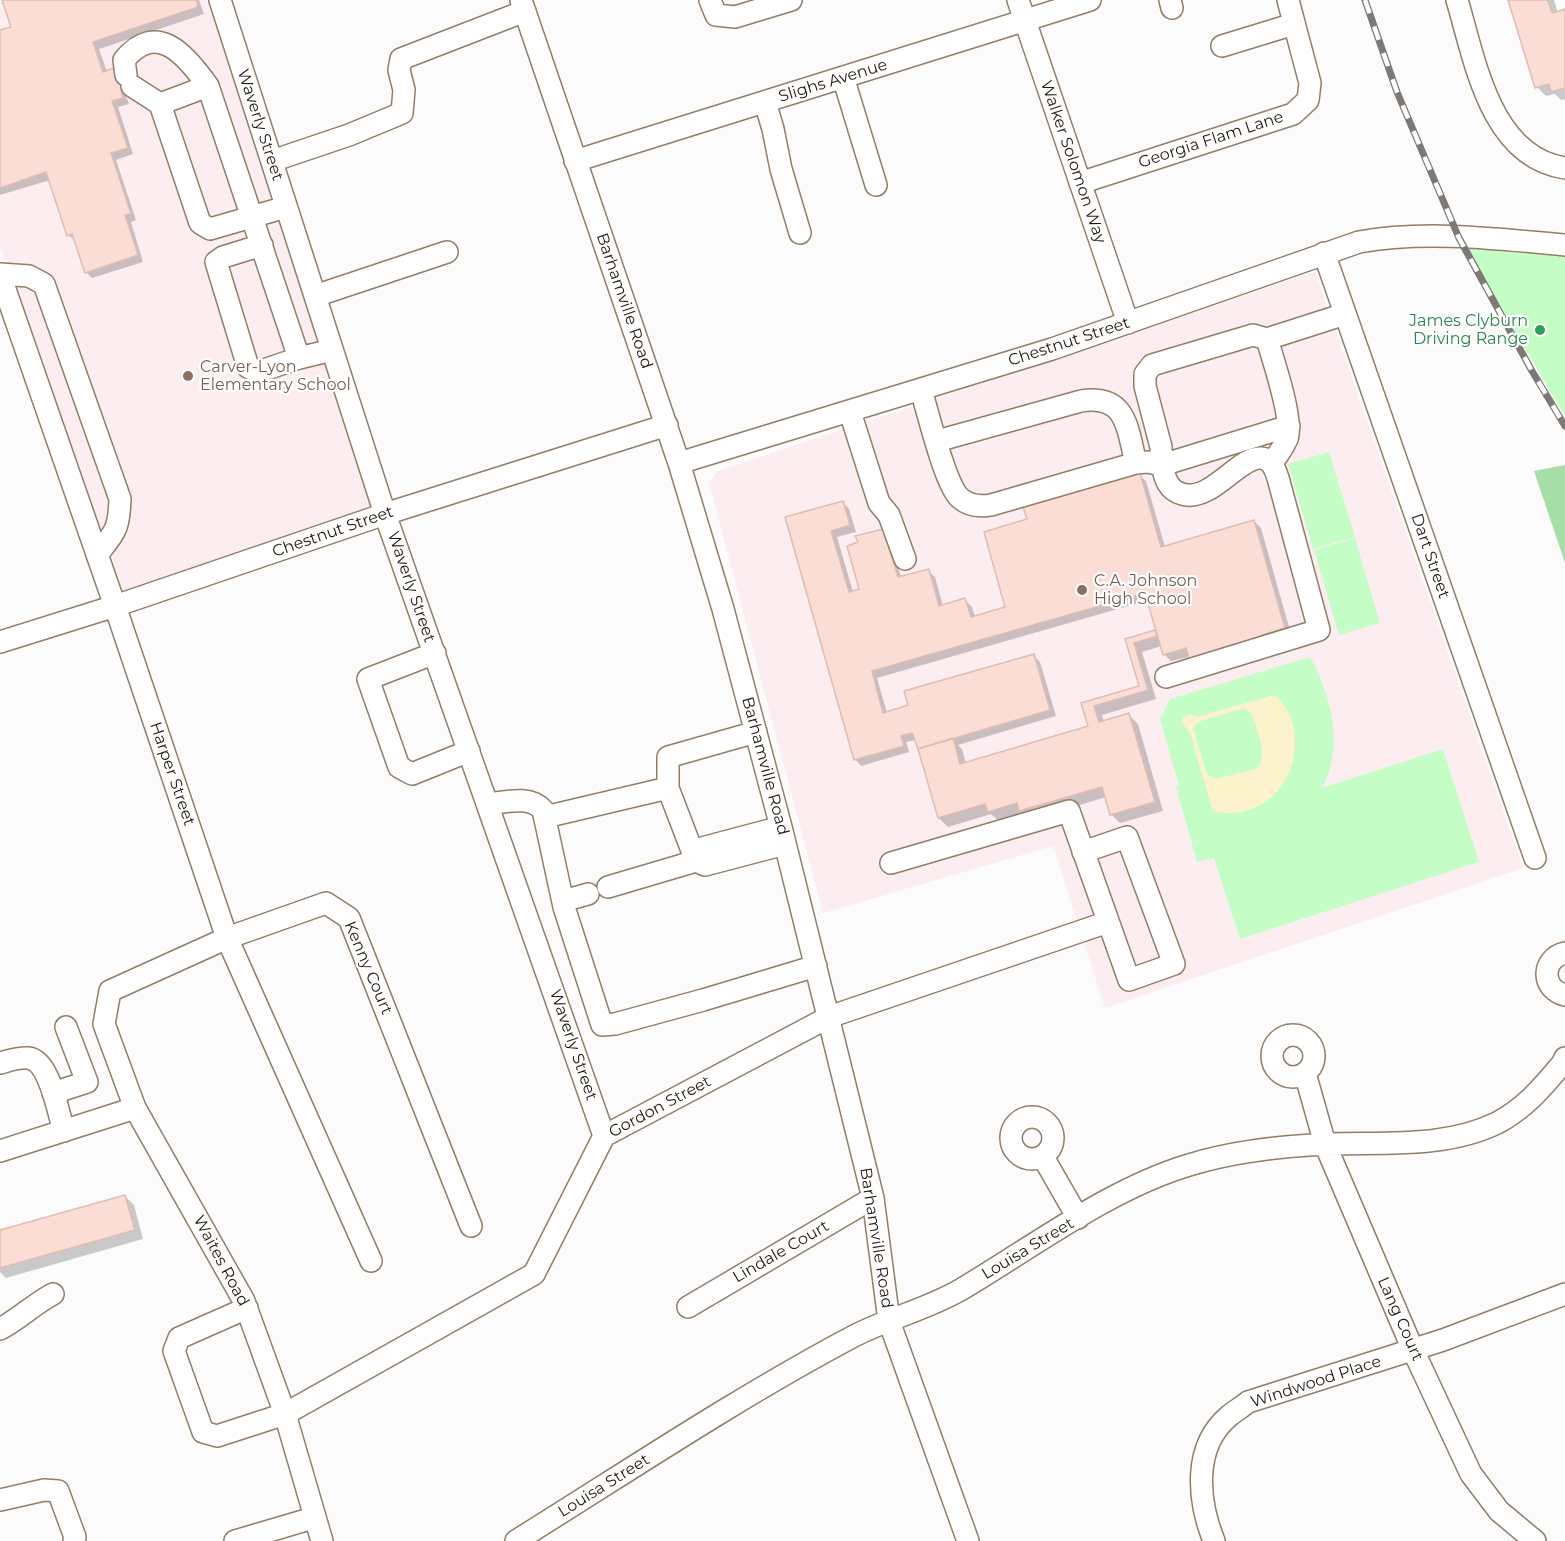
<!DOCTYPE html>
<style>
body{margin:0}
canvas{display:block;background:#fbfbfb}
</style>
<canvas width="1565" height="1541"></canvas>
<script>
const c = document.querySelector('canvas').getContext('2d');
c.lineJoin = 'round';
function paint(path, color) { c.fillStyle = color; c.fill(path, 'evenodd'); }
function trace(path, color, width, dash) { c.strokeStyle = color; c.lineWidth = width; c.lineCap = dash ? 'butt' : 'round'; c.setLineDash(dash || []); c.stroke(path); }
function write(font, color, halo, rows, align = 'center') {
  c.font = font + ' Montserrat,sans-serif'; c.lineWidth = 4.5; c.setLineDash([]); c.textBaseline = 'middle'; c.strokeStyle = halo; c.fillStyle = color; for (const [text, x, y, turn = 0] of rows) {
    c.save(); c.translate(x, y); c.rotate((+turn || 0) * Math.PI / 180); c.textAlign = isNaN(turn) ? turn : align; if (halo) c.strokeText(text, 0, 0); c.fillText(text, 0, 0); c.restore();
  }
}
paint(new Path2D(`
 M0,0H209L373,506L122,593L0,247Z
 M1315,272L1523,868L1105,1008L1053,846L823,913L709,483L718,471Z`), '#fcedf1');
paint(new Path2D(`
 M1459,238L1565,245V416Z
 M1329,452L1355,537L1313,549L1288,464Z
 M1355,538L1380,623L1339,635L1314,550Z
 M1310,657C1331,695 1345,748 1322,788L1443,749L1479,862L1240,939L1214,858L1197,862L1176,787L1179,785L1160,719L1170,699Z`), '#c5fdc7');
paint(new Path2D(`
 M1565,465V563L1534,471Z`), '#a6dea8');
paint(new Path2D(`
 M1274,695C1285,703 1292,717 1294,731C1302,779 1263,823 1213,811L1189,730L1182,724L1183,717L1190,714L1197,717ZM1244,708L1251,713C1256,728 1271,758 1255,769L1216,779L1207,775L1193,729L1198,722Z`), '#fcf2cc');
paint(new Path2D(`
 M3,0H199L204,14L99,49L107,72L120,77L135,74L141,80L144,90L126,96L129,104L118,107L133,154L116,160L136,220L131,222L143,262L92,278L86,272L76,241L68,235L50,180L0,195V32L12,28Z
 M1510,0H1554L1558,13L1565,11V99L1561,100L1555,94L1546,96L1537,87Z
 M1139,475L1146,481L1165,547L1254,521L1261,528L1291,634L1171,661L1164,654L1162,646L1142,652L1156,699L1102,715L1104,722L1129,715L1138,724L1163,811L1120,823L1111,814L1106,797L1030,820L1023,813L998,820L991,814L948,827L939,818L916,740L906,742L909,752L861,766L855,759L786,518L843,502L849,509L856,532L837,537L853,592L861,590L882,531L889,537L901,577L928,571L935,577L943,606L965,600L972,607L975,617L1007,608L1029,520ZM1149,600L1159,637L1155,632L1127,640L1141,687L1083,704L1090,727L966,764L962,749L958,745L1056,716L1040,662L1033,655L910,706L887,713L877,678Z
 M125,1196L134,1205L143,1239L6,1278L0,1272V1231Z`), '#0003');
const building = new Path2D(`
 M2,0H196L198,7L93,42L103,72L114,68L117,78L135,72L139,84L121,90L123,98L112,101L128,148L111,153L131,214L125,215L138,255L85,273L72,234L67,236L46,172L0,188V30L11,27Z
 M1508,0H1548L1552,13L1565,9V88L1551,92L1549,84L1535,88Z
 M1140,473L1161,547L1254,520L1285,628L1262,635L1265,642L1190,664L1186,648L1163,655L1145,593L872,671L883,713L908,705L904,691L1034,654L1050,710L918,749L912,733L901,736L904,746L854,760L785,517L843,501L850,525L831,531L849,592L859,589L847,546L858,542L855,536L883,529L898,577L929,569L939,606L965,598L971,617L1005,607L984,532L1027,519L1023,507Z
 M1155,630L1157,636L1134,643L1148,690L1094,706L1099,722L1129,713L1155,802L1110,815L1102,787L1019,811L1017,803L988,812L985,804L938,818L918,749L953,738L960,764L1088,726L1081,703L1139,686L1125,639Z
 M125,1195L135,1230L0,1268V1230Z`);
paint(building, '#faddd5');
trace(building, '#e0bdb2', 1.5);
const minor = new Path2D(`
 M220,0L385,514L604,1136
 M521,0L679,463L723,609L781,827L873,1198L889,1321L968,1541
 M710,0L716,15L735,17L791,0
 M1018,0L1128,323
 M1170,0L1172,8
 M1457,0C1475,60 1490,157 1565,168
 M1222,46L1294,24
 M126,75L124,60C157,20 186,55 208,86
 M843,77L876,185
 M132,86L160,104
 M765,102L773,129L781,169L800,233
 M272,161L349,135L402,113L404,90L399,70L401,59L525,11
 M575,161L1090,0
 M1080,183L1293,114L1308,100L1310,83L1288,0
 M286,207L210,229L200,223L160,104L208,86L299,358L332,350
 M262,245L223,257L216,262L248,367L258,372L299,358
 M1324,253L1535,858
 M0,274L29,276L44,284L120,499C119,530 115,532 97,555
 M0,275L115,606L227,938L371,1261
 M315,296L447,252
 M1267,339C1273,360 1294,420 1287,439C1283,448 1277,456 1272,463
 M921,390C928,412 945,485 960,498C969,506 979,507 991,505L1136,463L1148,462L1162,465L1161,447L1145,386V374L1152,365L1253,335L1267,339L1345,314
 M850,412L879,503L889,515L905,559
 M937,441L1081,401C1127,394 1127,428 1136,463
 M679,463L1052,349L1359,242C1425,230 1499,239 1565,245
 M0,642L115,606L385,514L667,425
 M435,653L368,679L399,767L412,774L469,751
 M1166,677L1319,630L1278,478C1275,469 1272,459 1261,458C1239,456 1211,503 1182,494C1168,490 1165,479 1162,465L1289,426
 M488,804C506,802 530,795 543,810L564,907L602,1025L615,1024L703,1000L816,966
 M545,817L668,788V757L756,732
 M781,827L702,848L696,861L705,865L785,844
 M891,863L1069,811L1129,980L1174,964L1127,837L1083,852
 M608,887L696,861L668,788
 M563,901L588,894
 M1565,953C1541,959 1541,989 1565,995
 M1272 1056a21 21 0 1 1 42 0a21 21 0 1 1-42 0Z
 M0,1063C8,1061 19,1057 28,1058C50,1060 58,1113 64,1131
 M1305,1073L1325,1144L1413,1350L1471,1474L1499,1511L1535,1541
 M53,1093L87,1082L66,1027
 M1011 1138a21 21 0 1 1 42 0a21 21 0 1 1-42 0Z
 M0,1151L135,1108
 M1043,1157L1078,1218
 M688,1307L873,1198
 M247,1308L179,1338L174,1351L203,1432L217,1436L285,1414L534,1274L604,1136L829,1017L1108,922
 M0,1329C19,1319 34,1304 53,1294
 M0,1500L44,1490L58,1491L75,1537L74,1541
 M235,1541L313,1518
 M322,1541L285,1414L244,1301L135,1108L104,1024L110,991L227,938L326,903L349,918L471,1226
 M516,1541C627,1472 737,1398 854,1336C889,1318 928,1309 962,1289C1033,1247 1109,1189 1189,1165C1234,1151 1282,1146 1329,1144C1384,1142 1446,1148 1497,1123C1524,1109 1543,1087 1562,1064L1565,1058
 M1214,1541C1198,1501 1192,1447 1229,1416C1235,1411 1242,1407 1248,1402L1443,1340L1565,1294`);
trace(minor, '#927e65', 24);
trace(minor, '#fff', 21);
const rail = new Path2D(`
 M1365,0L1397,92L1459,238L1532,371L1565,426`);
trace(rail, '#7e7974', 7);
trace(rail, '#fff', 4.5, [14]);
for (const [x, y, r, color] of [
 [1540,330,6,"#2e9e5b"],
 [188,376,6,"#8d6e63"],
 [1082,590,6,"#8d6e63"]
]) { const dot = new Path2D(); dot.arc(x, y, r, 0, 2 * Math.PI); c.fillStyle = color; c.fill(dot); trace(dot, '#fff', 2); }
write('16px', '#21190f', '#fff', [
 ["Slighs Avenue",833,81,-17],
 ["Waverly Street",260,125,72],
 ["Georgia Flam Lane",1211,140,-18],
 ["Walker Solomon Way",1073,162,71],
 ["Barhamville Road",624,301,71],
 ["Chestnut Street",1069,342,-18],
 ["Chestnut Street",333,532,-19],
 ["Dart Street",1430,556,71],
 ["Waverly Street",411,587,71],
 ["Barhamville Road",765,766,75],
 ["Harper Street",172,774,71],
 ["Kenny Court",368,968,67],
 ["Waverly Street",573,1045,71],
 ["Gordon Street",660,1107,-28],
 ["Barhamville Road",876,1238,81],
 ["Louisa Street",1028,1249,-31],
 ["Lindale Court",781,1252,-30],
 ["Waites Road",221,1261,62],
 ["Lang Court",1400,1319,66],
 ["Windwood Place",1316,1382,-18],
 ["Louisa Street",604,1486,-32]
]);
write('16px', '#27864d', '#fff', [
 ["James Clyburn",1528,321],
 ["Driving Range",1528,339]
], 'right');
write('16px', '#785e54', '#fff', [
 ["Carver-Lyon",200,367],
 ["Elementary School",200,385],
 ["C.A. Johnson",1094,581],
 ["High School",1094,599]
], 'left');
</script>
